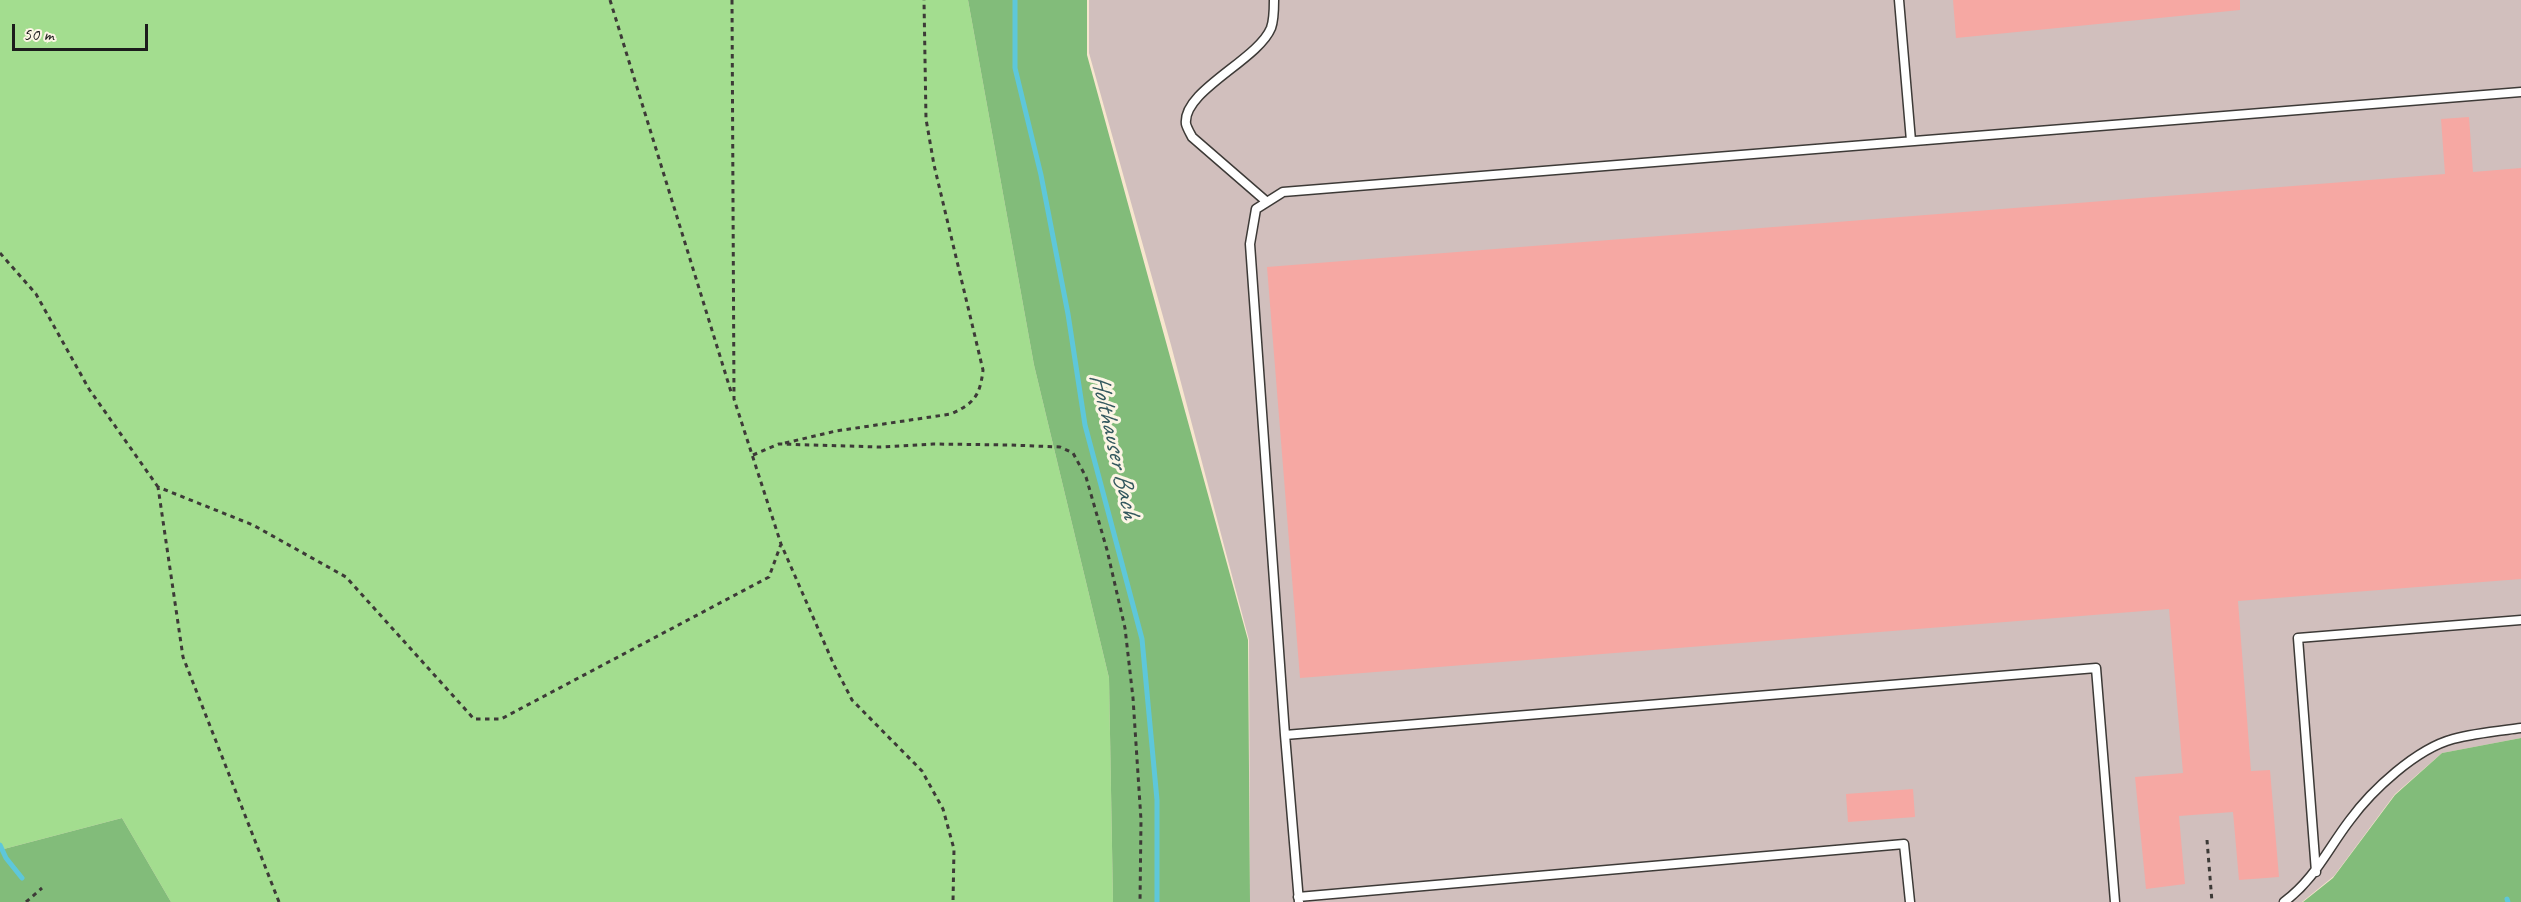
<!DOCTYPE html>
<style>
body{margin:0}
#map{position:relative;width:2521px;height:902px;overflow:hidden;background:#f7e6ce;font-family:Caveat,sans-serif}
canvas{display:block}
.scale{position:absolute;left:12px;top:24px;width:136px;height:27px;box-sizing:border-box;border:3px solid #1c1c1c;border-top:0;padding-left:8px;font-size:18px;line-height:21px;white-space:nowrap;color:#1c1c1c;-webkit-text-stroke:4px #fcf5e5;paint-order:stroke}
</style>
<div id="map">
<canvas width="2521" height="902"></canvas>
<div class="scale">50 m</div>
</div>
<script>
const c = document.querySelector('canvas').getContext('2d');
c.lineJoin = 'round';
function paint(path, color) { c.fillStyle = color; c.fill(path, 'evenodd'); }
function trace(path, color, width, dash) { c.strokeStyle = color; c.lineWidth = width; c.lineCap = dash ? 'butt' : 'round'; c.setLineDash(dash || []); c.stroke(path); }
function write(font, color, halo, rows, align = 'center') {
  c.font = font + ' Caveat,sans-serif'; c.lineWidth = 6; c.setLineDash([]); c.textBaseline = 'middle'; c.strokeStyle = halo; c.fillStyle = color; for (const [text, x, y, turn = 0] of rows) {
    c.save(); c.translate(x, y); c.rotate((+turn || 0) * Math.PI / 180); c.textAlign = isNaN(turn) ? turn : align; if (halo) c.strokeText(text, 0, 0); c.fillText(text, 0, 0); c.restore();
  }
}
paint(new Path2D(`
 M1089,0H2521V738L2442,753L2395,794L2334,876L2302,902H1250L1249,640L1171,345L1089,53Z`), '#d1bfbd');
paint(new Path2D(`
 M0,0H968L1034,365L1109,678L1113,902H171L122,818L0,850Z`), '#a3dd8f');
paint(new Path2D(`
 M968,0H1087V55L1248,640L1250,902H1113L1109,678L1034,365Z
 M2521,738V902H2303L2333,878L2395,795L2442,753Z
 M122,818L171,902H0V850Z`), '#82bc7a');
trace(new Path2D(`
 M1015,0V68L1041,175L1068,314L1085,425L1142,639L1157,800V902
 M0,845L6,858L22,878
 M2507,899L2508,902`), '#5ec7da', 5);
paint(new Path2D(`
 M1953,0H2240V10L1956,38Z
 M2469,117L2473,172L2521,168V579L2238,601L2251,771L2270,770L2279,877L2239,880L2233,812L2179,816L2185,884L2146,889L2135,777L2183,773L2169,609L1300,678L1267,267L2445,174L2441,119Z
 M1913,789L1915,817L1848,822L1846,794Z`), '#f6a8a3');
const service = new Path2D(`
 M1899,0L1911,141
 M1267,202L1192,137C1190,133 1187,128 1186,124C1182,91 1258,60 1271,28C1274,20 1274,8 1274,0
 M1285,735L1299,902
 M2316,872L2298,638L2521,620
 M1298,897L1904,844L1910,902
 M2115,902L2096,668L1285,735L1250,244L1256,209L1283,192L2521,92
 M2284,902C2315,879 2327,850 2350,820C2372,790 2416,749 2453,739C2475,733 2498,731 2521,728`);
trace(service, '#3d3a37', 11);
trace(new Path2D(`
 M610,0L732,395
 M732,0L734,399L781,544L834,665L852,700L922,771L943,809L954,849L953,902
 M0,253L36,294L89,389L158,487
 M785,443L836,431L951,414C975,403 980,395 983,370L934,165L926,119L924,0
 M753,455L779,444L880,447L933,444L1011,445L1060,447L1073,453L1086,477L1107,550L1125,628L1133,698L1141,820L1140,902
 M2207,840L2212,902
 M26,902L42,888
 M279,902L183,657L158,487L253,525L346,577L474,719H501L769,577L781,544`), '#3d3a37', 3, [4.5, 4.5]);
trace(service, '#fff', 8);
write('italic 26px', '#33585e', '#fcf5e5', [
 ["Holthauser Bach",1114,446,77]
]);
</script>
